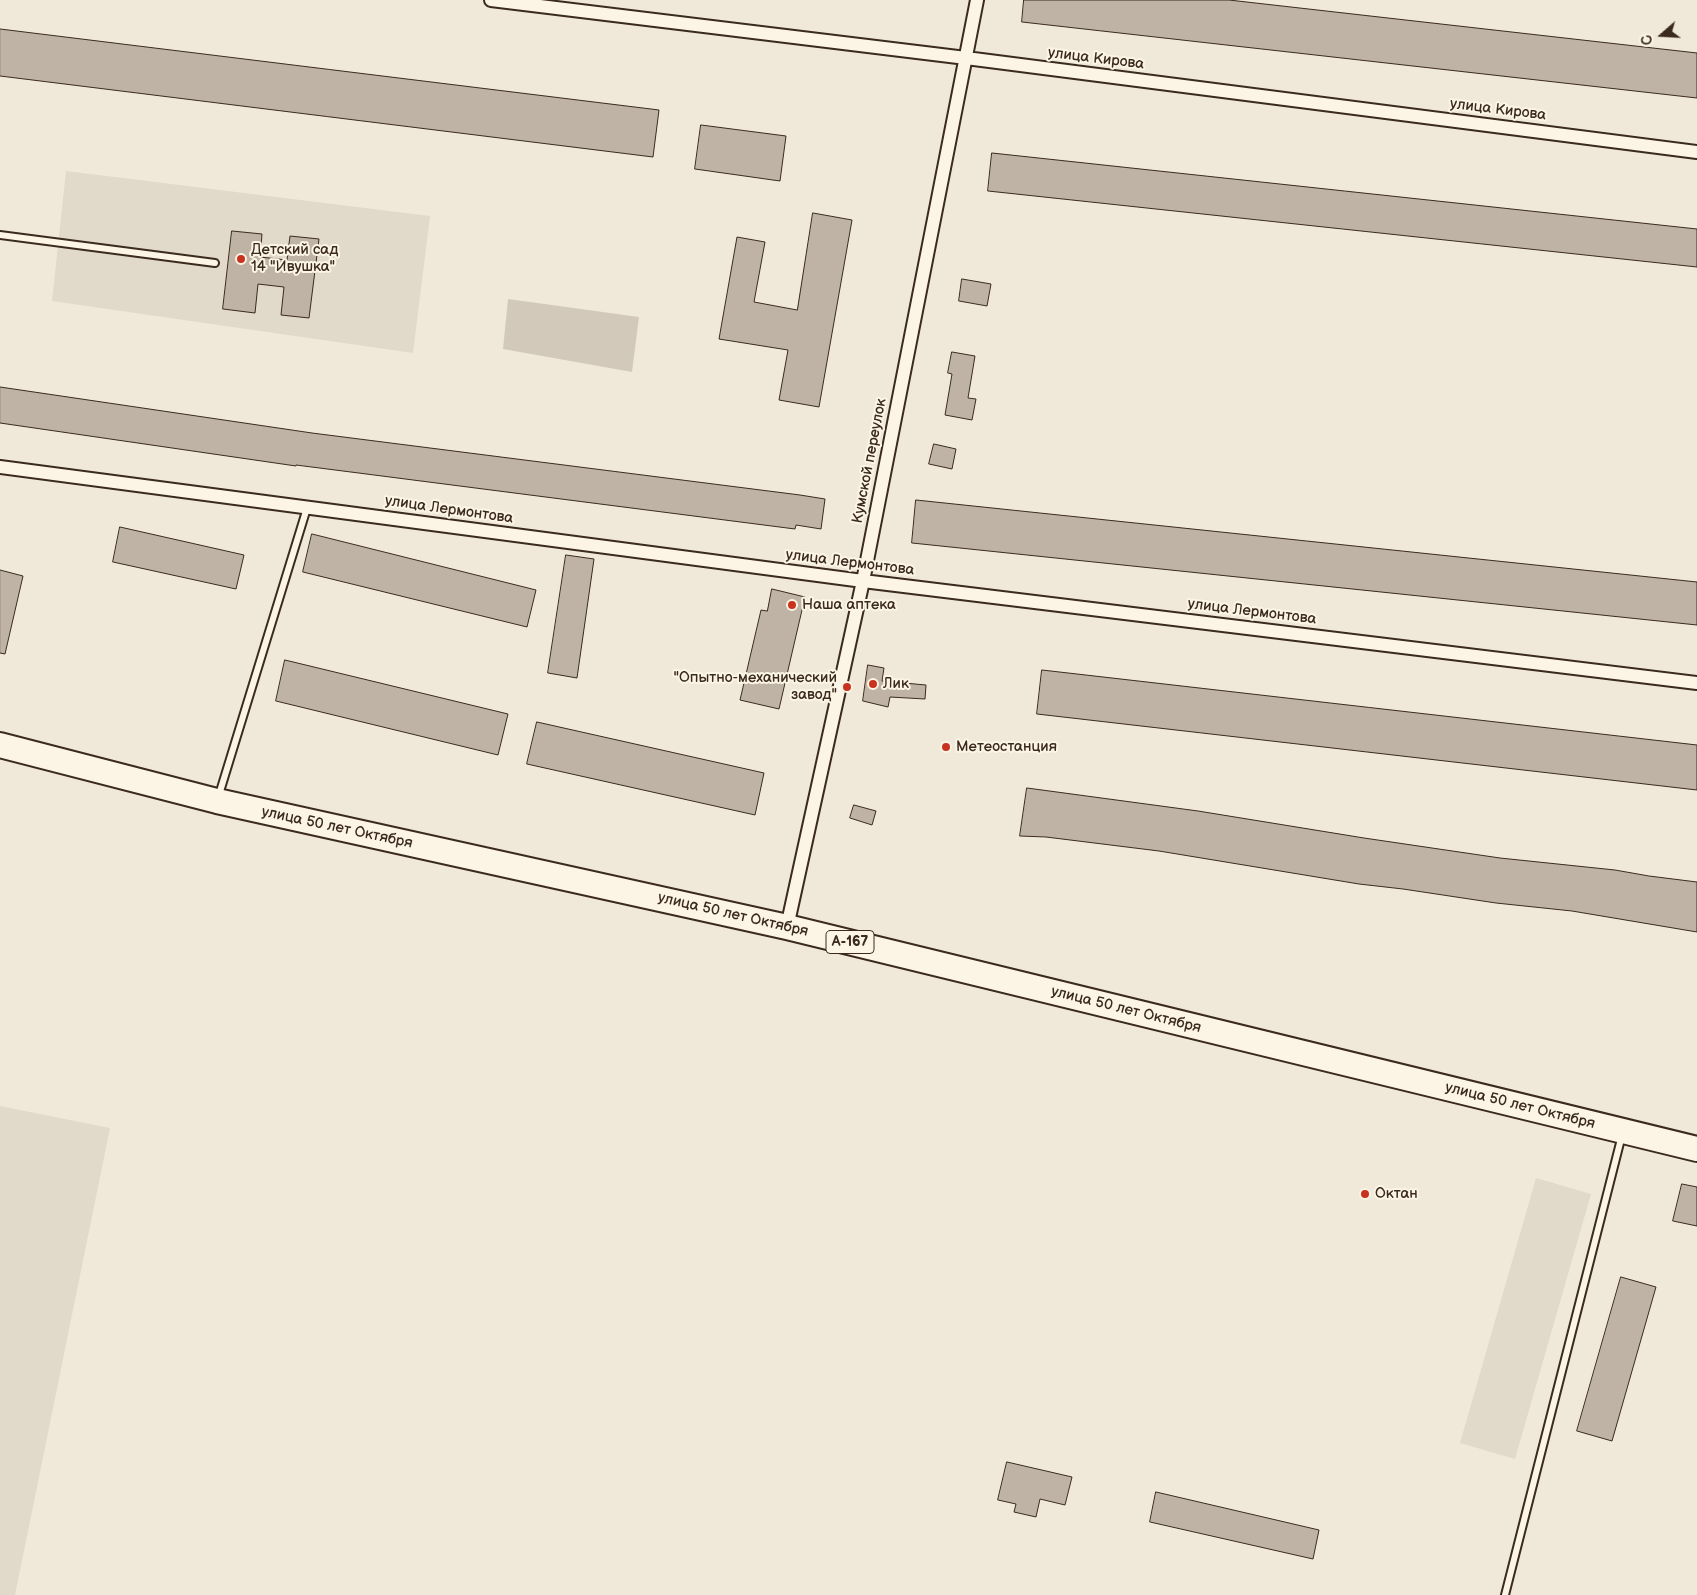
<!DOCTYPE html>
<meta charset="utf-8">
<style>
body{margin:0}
#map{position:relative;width:1697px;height:1595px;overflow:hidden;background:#f0e9d9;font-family:"Balsamiq Sans",sans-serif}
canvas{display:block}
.north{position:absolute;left:1637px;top:10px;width:50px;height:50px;-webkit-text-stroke:4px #fcf5e5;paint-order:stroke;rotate:251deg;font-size:14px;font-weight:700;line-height:20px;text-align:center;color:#3b2a1e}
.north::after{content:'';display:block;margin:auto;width:18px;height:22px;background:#3b2a1e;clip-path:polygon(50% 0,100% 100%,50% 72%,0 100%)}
</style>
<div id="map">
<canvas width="1697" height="1595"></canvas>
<div class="north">С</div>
</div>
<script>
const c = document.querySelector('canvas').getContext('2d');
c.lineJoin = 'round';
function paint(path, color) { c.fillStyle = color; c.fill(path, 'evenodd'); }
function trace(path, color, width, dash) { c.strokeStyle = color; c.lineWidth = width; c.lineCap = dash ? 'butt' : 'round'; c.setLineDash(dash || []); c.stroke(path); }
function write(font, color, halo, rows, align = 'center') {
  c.font = font + ' "Balsamiq Sans",sans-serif'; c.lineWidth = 4; c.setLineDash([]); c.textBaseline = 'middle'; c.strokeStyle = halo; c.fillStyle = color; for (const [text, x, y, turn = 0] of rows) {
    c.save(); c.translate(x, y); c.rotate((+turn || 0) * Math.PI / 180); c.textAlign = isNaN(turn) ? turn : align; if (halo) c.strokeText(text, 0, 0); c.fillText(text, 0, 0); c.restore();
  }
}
paint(new Path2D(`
 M66,171L430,216L413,353L52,301Z
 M0,1106L110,1128L15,1595H0Z
 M1536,1178L1591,1194L1515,1459L1460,1443Z`), '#e1d9c9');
paint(new Path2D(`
 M508,299L639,317L632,372L503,349Z`), '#d2c9ba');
const building = new Path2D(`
 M1024,0H1229L1697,53V98L1022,22Z
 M0,29L659,110L653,157L0,76Z
 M701,125L786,136L780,181L695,169Z
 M992,153L1697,229V267L988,191Z
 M813,213L852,220L819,407L779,400L788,350L719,339L737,237L765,242L754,302L797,310Z
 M232,231L262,234L260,257L287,260L290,236L319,239L309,318L281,315L284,287L258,284L255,313L223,309Z
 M962,279L991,284L987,306L959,301Z
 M952,352L975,356L968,398L976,399L972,420L945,415L952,374L948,373Z
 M0,387L312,433L800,495L825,499L821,529L796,525L795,529L343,471L296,465V466L0,423Z
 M934,444L956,449L952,469L929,464Z
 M916,500L1697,582V625L912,543Z
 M120,527L244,555L236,589L113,562Z
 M312,534L536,590L527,627L303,572Z
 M566,555L594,559L577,678L548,673Z
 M0,570L23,576L5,654L0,653Z
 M772,589L805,597L779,709L740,700L761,610L767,611Z
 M285,660L508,714L498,755L276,701Z
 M868,665L884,668L882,681L926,685L925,699L890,697L888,707L863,701Z
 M1042,670L1697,745V790L1037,714Z
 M537,722L764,773L755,815L527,764Z
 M1027,788L1198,811L1364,838L1500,858L1615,870L1649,876L1697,882V932L1572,911L1496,903L1403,889L1359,884L1159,851L1046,837L1020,836Z
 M854,805L876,811L872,825L850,818Z
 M1682,1184L1697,1187V1226L1673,1221Z
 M1621,1277L1656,1287L1612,1441L1577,1431Z
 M1007,1462L1072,1477L1065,1505L1040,1499L1036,1517L1014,1512L1016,1504L998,1500Z
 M1156,1492L1319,1530L1313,1559L1150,1522Z`);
paint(building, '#beb3a4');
trace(building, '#3b2a1e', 1);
const lane = new Path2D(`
 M0,235L215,263
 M218,798L307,508
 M1505,1595L1622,1135`);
const street = new Path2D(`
 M491,0L966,58L1697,152
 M0,467L863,581L1697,683
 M787,927L863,581L977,0`);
const highway = new Path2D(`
 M0,745L217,801L787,927L1697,1149`);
trace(lane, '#3b2a1e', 10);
trace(street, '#3b2a1e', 16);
trace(highway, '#3b2a1e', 28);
trace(lane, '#fcf5e5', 6);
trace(street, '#fcf5e5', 12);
trace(highway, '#fcf5e5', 24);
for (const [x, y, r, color] of [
 [241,259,5,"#c8321e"],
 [792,605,5,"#c8321e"],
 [873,684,5,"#c8321e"],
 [847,687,5,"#c8321e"],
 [946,747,5,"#c8321e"],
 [1365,1194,5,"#c8321e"]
]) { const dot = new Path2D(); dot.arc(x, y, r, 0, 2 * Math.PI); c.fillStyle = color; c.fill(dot); trace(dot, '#fcf5e5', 2); }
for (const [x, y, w] of [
 [850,942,48]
]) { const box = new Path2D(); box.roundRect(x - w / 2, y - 11.5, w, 23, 4); c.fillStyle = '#fcf5e5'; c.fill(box); trace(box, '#3b2a1e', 1); }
write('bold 14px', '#3b2a1e', null, [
 ["А-167",850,942]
]);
write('15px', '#3b2a1e', '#fcf5e5', [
 ["улица Кирова",1096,59,7],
 ["улица Кирова",1498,110,7],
 ["Кумской переулок",870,461,-79],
 ["улица Лермонтова",449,510,8],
 ["улица Лермонтова",850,563,7],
 ["улица Лермонтова",1252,612,7],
 ["улица 50 лет Октября",337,828,12],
 ["улица 50 лет Октября",733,915,13],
 ["улица 50 лет Октября",1126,1010,14],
 ["улица 50 лет Октября",1520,1106,14]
]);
write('15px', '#3b2a1e', '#fcf5e5', [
 ["Детский сад",251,250],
 ["14 \"Ивушка\"",251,267],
 ["Наша аптека",802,605],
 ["\"Опытно-механический",837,678,"right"],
 ["завод\"",837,695,"right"],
 ["Лик",883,684],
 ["Метеостанция",956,747],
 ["Октан",1375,1194]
], 'left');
</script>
